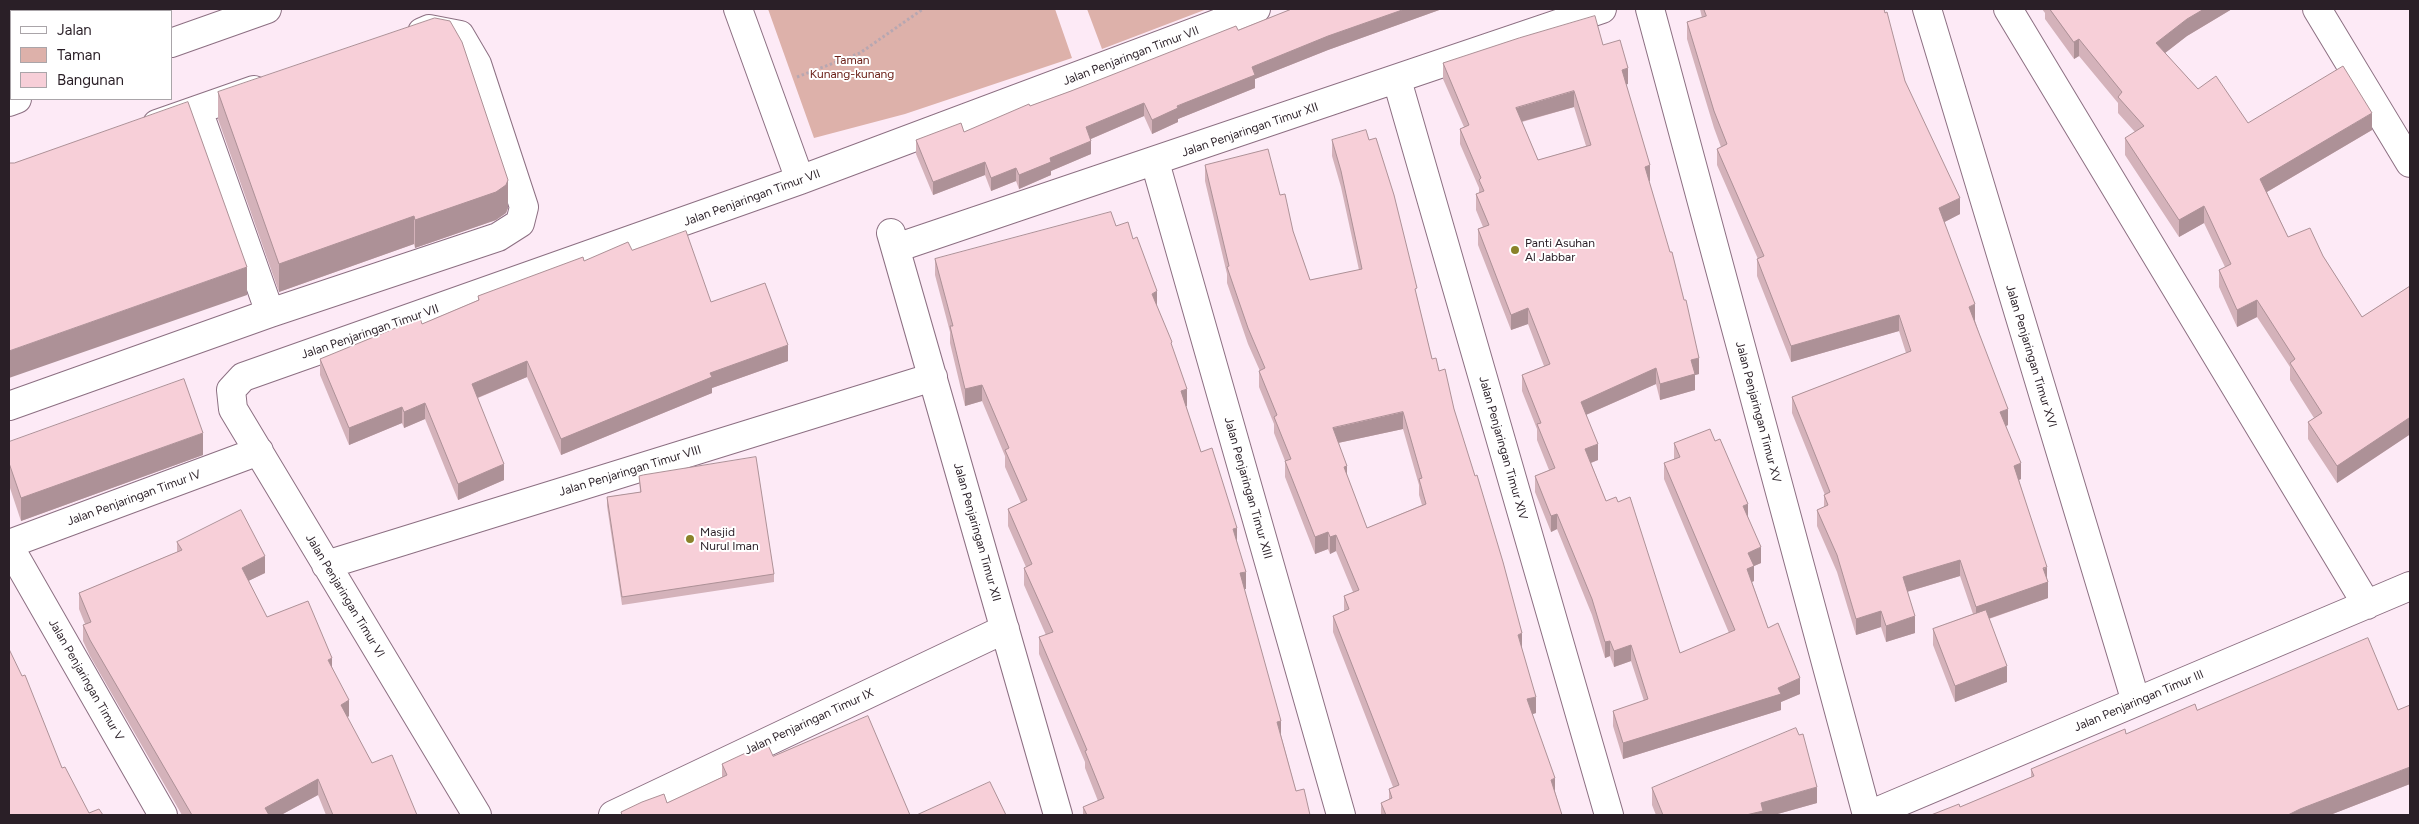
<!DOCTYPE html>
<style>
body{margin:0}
#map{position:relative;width:2419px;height:824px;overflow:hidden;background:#fdeaf6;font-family:Figtree,sans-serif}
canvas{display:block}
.frame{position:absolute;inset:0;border:10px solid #2a1f27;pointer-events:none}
.legend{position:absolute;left:10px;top:10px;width:162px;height:90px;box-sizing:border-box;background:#fff;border:1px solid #aaa5a9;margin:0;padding:6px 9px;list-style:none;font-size:15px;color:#2a1f27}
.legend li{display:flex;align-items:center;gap:10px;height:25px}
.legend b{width:25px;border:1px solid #aaa5a9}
</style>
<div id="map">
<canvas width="2419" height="824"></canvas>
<div class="frame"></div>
<ul class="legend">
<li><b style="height:6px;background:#fff"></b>Jalan</li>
<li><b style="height:14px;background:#ddb1aa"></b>Taman</li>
<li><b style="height:14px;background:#f7cfd8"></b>Bangunan</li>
</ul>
</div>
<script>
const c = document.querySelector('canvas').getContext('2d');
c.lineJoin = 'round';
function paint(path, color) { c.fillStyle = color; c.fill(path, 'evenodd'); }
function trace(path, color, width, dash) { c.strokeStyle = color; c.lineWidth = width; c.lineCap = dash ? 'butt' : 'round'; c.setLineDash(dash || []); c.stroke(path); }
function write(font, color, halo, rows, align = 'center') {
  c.font = font + ' Figtree,sans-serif'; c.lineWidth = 4; c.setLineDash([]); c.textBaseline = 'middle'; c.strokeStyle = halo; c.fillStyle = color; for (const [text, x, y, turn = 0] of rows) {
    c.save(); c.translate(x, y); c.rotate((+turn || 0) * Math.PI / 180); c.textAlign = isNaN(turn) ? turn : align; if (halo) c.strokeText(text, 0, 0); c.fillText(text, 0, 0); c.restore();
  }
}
paint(new Path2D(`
 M768,9H1055L1072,58L905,114L814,138Z
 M1087,9H1207L1102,49Z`), '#ddb1aa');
const street = new Path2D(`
 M738,9L800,180
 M1650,9L1867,815
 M1927,9L2136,702
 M2008,9L2367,605
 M2317,9L2410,163
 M171,43L267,9
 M1397,80L1609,815
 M9,102L17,99
 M198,110L270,313
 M157,124L254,90
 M1155,162L1341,815
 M891,233L1058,815
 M896,248L1602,9
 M9,406L270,313L498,237L520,223L524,207L477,64L460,35L429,29L422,32
 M9,544L259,451
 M9,546L163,815
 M326,565L933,377
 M477,815L233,409L231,390L243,377L800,180L1256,9
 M613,815L1005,629
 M1869,815L2410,586`);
trace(street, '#8c6f82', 30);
trace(new Path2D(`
 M797,77L860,53L923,9`), '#b7a7b1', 3, [2.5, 2.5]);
trace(street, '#fff', 28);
paint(new Path2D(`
 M1292,9H1442L1328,50L1255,79V88L1178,119V122L1152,134L1144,116L1091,139V154L1051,171V175L1019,189L1016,181L991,191L985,175L933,195L916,154V140L964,132L1030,106L1238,30Z
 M1700,9H1884L1905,81L1960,214L1944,222L2008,425L2006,426L2021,479L2019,480L2047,577L2048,598L1989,619L2007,682L1955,702L1933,645V629L1973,614L1960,576L1907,592L1915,633L1886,642L1881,627L1856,635L1837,572L1817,526V510L1824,507V495H1825L1792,413V397L1906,353L1899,331L1791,362L1757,276V259H1758L1717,165V149L1721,147L1714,128L1687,39V22L1702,18Z
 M2042,9H2232L2187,36L2165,53L2198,89L2248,123L2372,130L2267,192L2288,237L2323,256L2362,317L2410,286V438L2409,435L2337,483L2308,439V422L2314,418L2290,380V367L2257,317L2237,327L2219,287V270L2225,267L2204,223L2179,237L2125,155V138L2135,132L2118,113V103L2079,56L2074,59L2045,19V13Z
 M1603,45L1628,84H1626L1650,181H1649L1699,374L1695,375V390L1660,400L1656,384L1586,415L1598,460L1591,463L1606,501L1680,653L1729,633L1664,479V463L1674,460V443L1748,517L1761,563L1754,566V581L1752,582L1768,628L1800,694L1781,702V710L1623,759L1613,726V711L1644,701L1631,661L1614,667L1610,656L1605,658L1592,615L1557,529L1551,532L1535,492V476L1549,470L1537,440V429L1522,391V375L1544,366L1528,324L1511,330L1478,245V229L1483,227L1476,210V194L1479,193V188L1460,144V129L1464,127L1443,79V63ZM1574,107L1586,146L1538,160L1522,122Z
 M218,92L508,208L506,213L496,220L415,248L414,244L279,292L218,119Z
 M1332,140L1417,297L1432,359L1439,371L1454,409L1522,650L1536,713L1532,714L1562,815H1381V803L1389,800V789L1393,787L1333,632V616L1344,611V596L1353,592L1336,551L1330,554L1328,549L1315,554L1285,477V461L1274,433V424L1259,387V371H1260L1248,344L1227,283V274L1205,181V165L1280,195L1310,280L1359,270L1341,187L1332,156ZM1403,429L1419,485V495L1422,505L1367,528L1347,476L1338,443Z
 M1116,226L1157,307L1172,348L1187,406H1186L1201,452L1237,542L1246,589H1244L1281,735L1296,791L1310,815H1083V807L1098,801L1085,768V762L1039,654V637L1046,635L1024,585V568L1026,567L1008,526V509L1021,503L1005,467V456L982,401L965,406L950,343V332L935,275V259Z
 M632,250L711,302L788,361L712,388V393L561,455L527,377L478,398L504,480L458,500L425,419L404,428L402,423L349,445L320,375V359L422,324L478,300V296L584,261Z
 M9,442L203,455L21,521L9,485Z
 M639,476L774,574V582L622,605L607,506V497L640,492Z
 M177,542L265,573L248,581L267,617L332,667L349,716L347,718L372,763L417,815H326L318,795L281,815H182L90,656L83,641V625L85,624L79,609V593L177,552Z
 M2197,710L2410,784L2330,815H1931L1960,807L2031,777V769L2126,734Z
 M773,756L910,815H621V812L667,803L722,777V764Z
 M1652,788L1817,803L1774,815H1656L1652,805Z`), '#d4b2ba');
paint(new Path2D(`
 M149,9H173H172V14H171V11H143Z
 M1405,9H1442L1328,50L1255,79V88L1178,119V122L1152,134V120L1252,67L1328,36Z
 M2204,9H2232L2187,36L2156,60V43L2187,19Z
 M11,31V47L9,48V32Z
 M2079,39V56L2074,59V42Z
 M1628,68V84L1622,86V70Z
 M1574,91V107L1516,123V108Z
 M1144,103V116L1086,141V127Z
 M2372,113V130L2260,196V179Z
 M1091,141V154L1051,171V175L1019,189V175L1050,158Z
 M985,162V175L933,195V182Z
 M1650,165V181L1645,182V167Z
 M1016,168V181L991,191V178Z
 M508,180V208L506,213L496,220L415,248V220Z
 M1960,198V214L1939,225V208Z
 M2204,206V223L2179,237V220Z
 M414,216V244L279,292V264Z
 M247,267V295L9,378V351Z
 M1157,291V308L1152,294Z
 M2257,300V317L2237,327V310Z
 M1975,304V321L1969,323V307Z
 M1528,308V324L1511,330V315Z
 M1899,315V331L1791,362V346Z
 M788,345V361L712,388V393L561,455V439L710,373Z
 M1699,358V374L1695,375V390L1660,400V384L1691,360Z
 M527,361V377L472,400V384Z
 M1656,368V384L1581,417V402Z
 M982,385V401L965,406V389Z
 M1187,389V406L1181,408V391Z
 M425,403V419L404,428V412Z
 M402,407V423L349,445V428Z
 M2008,409V425L2000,429V412Z
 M1403,412V429L1333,444V428Z
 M2409,418V435L2337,483V466Z
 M203,433V455L21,521V498Z
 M1598,444V460L1585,465V449Z
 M2021,463V479L2014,482V466Z
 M504,464V480L458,500V484Z
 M1347,466V482L1344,467Z
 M1748,504V520L1743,506Z
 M1557,514V529L1551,532V516Z
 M1237,528V545L1233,529Z
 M1328,532V549L1315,554V537Z
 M1336,535V551L1330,554V537Z
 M1761,547V563L1754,566V581L1747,584V569L1748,553Z
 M265,556V573L242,584V568Z
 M1960,560V576L1903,593V577Z
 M2047,567V582H2048V598L1976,623V607Z
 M1246,572V589L1240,590V573Z
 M1881,611V627L1856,635V619Z
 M1915,616V633L1886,642V626Z
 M1522,633V650L1518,635Z
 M1610,641V656L1605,658V642Z
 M1631,645V661L1614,667V651Z
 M332,658V674L328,660Z
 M2007,666V682L1955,702V686Z
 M1800,678V694L1781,702V710L1623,759V743L1778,688Z
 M1536,697V713L1527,716V699Z
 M349,700V716L341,721V705Z
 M1281,721V738L1277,722Z
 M2410,767V784L2330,815H2288L2300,809Z
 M1555,778V795L1551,780Z
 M318,779V795L281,815H265V808Z
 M1817,787V803L1774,815H1747L1761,803Z`), '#ad9197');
const building = new Path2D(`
 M9,9H149L143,11H11V31L9,32Z
 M1292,9H1405L1328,36L1252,67L1255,75L1177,106L1178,108L1152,120L1144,103L1086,127L1091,141L1050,158L1051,162L1019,175L1016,168L991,178L985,162L933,182L916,140L961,123L964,132L1029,104L1030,106L1071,91L1236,26L1238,30Z
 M1704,9H1884L1885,13L1887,12L1905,81L1960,198L1939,208L1975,304L1969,307L2008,409L2000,412L2021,463L2014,466L2047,567L2043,568L2048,582L1976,607L1960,560L1903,577L1915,616L1886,626L1881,611L1856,619L1837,555L1817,510L1828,505L1824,495L1830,492L1792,397L1911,351L1899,315L1791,346L1757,259L1764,256L1717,149L1727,144L1714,111L1687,22L1706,16Z
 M2050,9H2204L2187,19L2156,43L2198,89L2216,76L2248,123L2343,66L2372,113L2260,179L2288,237L2310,228L2323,256L2362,317L2410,286V421L2409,418L2337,466L2308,422L2322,413L2290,363L2295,359L2257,300L2237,310L2219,270L2231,264L2204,206L2179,220L2125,138L2144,126L2118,97L2122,92L2079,39L2074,42Z
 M1595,16L1603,45L1620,40L1628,68L1622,70L1650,165L1645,167L1670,252H1672L1684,300H1686L1699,358L1691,360L1695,374L1660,384L1656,368L1581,402L1598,444L1585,449L1606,501L1616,497L1618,502L1630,497L1680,653L1735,630L1664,463L1680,457L1674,443L1710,429L1715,441L1720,439L1748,504L1743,506L1761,547L1748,553L1754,566L1747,569L1768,628L1778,623L1800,678L1778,688L1781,694L1623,743L1613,711L1648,699L1631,645L1614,651L1610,641L1605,642L1592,599L1557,514L1551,516L1535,476L1555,468L1537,424L1541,423L1522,375L1550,364L1528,308L1511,315L1478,229L1489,225L1476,194L1484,191L1479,180L1481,178L1460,129L1469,125L1443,63L1519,38ZM1574,91L1591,145L1538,160L1516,108Z
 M435,18L450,21L462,42L508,180L506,185L496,192L415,220L414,216L279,264L218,92Z
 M188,102L247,267L9,351V163H14Z
 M1366,130L1369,140L1376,138L1394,195L1417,288L1415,289L1432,359L1436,358L1439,371L1445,369L1454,409L1475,476L1477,475L1503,562L1522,633L1518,635L1536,697L1527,699L1555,778L1551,780L1562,815H1386L1381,803L1392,798L1389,789L1399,785L1333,616L1349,609L1344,596L1359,590L1336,535L1330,537L1328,532L1315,537L1285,461L1291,459L1274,417L1277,415L1259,371L1265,368L1248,328L1227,267L1229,266L1205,165L1268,149L1280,195L1285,194L1293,231L1310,280L1362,269L1341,171L1332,140ZM1403,412L1422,478L1419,479L1426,504L1367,528L1344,467L1347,466L1333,428Z
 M1111,212L1116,226L1128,222L1133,239L1137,237L1157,291L1152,294L1172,342L1171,343L1187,389L1181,391L1201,452L1212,448L1237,528L1233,529L1246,572L1240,573L1281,721L1277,722L1296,791L1304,789L1310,815H1087L1083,807L1104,798L1085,751L1087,750L1039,637L1053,632L1024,568L1032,564L1008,509L1027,500L1005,450L1009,448L982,385L965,389L950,326H953L935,259Z
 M686,231L711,302L765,283L788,345L710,373L712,377L561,439L527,361L472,384L504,464L458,484L425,403L404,412L402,407L349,428L320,359L420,318L422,324L479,300L478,296L583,257L584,261L628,242L632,250Z
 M184,379L203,433L21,498L9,463V442Z
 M756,457L774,574L622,597L607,497L641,492L639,476L643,475Z
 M241,510L265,556L242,568L267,617L308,601L332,658L328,660L349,700L341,705L372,763L392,755L417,815H333L318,779L265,808L269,815H192L90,640L83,625L91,622L79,593L182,550L177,542Z
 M1986,610L2007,666L1955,686L1933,629Z
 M2368,638L2398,710L2410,705V767L2300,809L2288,815H1931L1959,804L1960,807L2034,776L2031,769L2125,729L2126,734L2195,704L2197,710Z
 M9,649L22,676L25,675L62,768L65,767L89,813L99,809L103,815H9Z
 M868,716L910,815H622L621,812L642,802L664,794L667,803L727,775L722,764L767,743L773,756Z
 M1796,728L1799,735L1803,734L1817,787L1761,803L1763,811L1746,815H1663L1652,788Z
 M990,782L1006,815H917Z`);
paint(building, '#f7cfd8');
trace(building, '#ad9197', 1);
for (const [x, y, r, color] of [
 [1515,250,5,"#898229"],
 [690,539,5,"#898229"]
]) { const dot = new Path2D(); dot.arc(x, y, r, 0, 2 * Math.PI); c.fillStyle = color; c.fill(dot); trace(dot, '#fff', 2); }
write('12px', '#2a1f27', '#fff', [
 ["Jalan Penjaringan Timur VII",1131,56,-21],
 ["Jalan Penjaringan Timur XII",1250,130,-19],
 ["Jalan Penjaringan Timur VII",752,198,-20],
 ["Jalan Penjaringan Timur VII",370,332,-19],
 ["Jalan Penjaringan Timur XVI",2031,356,73],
 ["Jalan Penjaringan Timur XV",1758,412,75],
 ["Jalan Penjaringan Timur XIV",1503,448,74],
 ["Jalan Penjaringan Timur VIII",630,471,-17],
 ["Jalan Penjaringan Timur XIII",1248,488,74],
 ["Jalan Penjaringan Timur IV",134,498,-20],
 ["Jalan Penjaringan Timur XII",977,532,74],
 ["Jalan Penjaringan Timur VI",345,596,59],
 ["Jalan Penjaringan Timur V",86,680,60],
 ["Jalan Penjaringan Timur III",2139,701,-23],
 ["Jalan Penjaringan Timur IX",809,722,-25]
]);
write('12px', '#6c2119', '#fff', [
 ["Taman",852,60],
 ["Kunang-kunang",852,74]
]);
write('12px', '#2a1f27', '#fff', [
 ["Panti Asuhan",1525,243],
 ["Al Jabbar",1525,257],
 ["Masjid",700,532],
 ["Nurul Iman",700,546]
], 'left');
</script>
